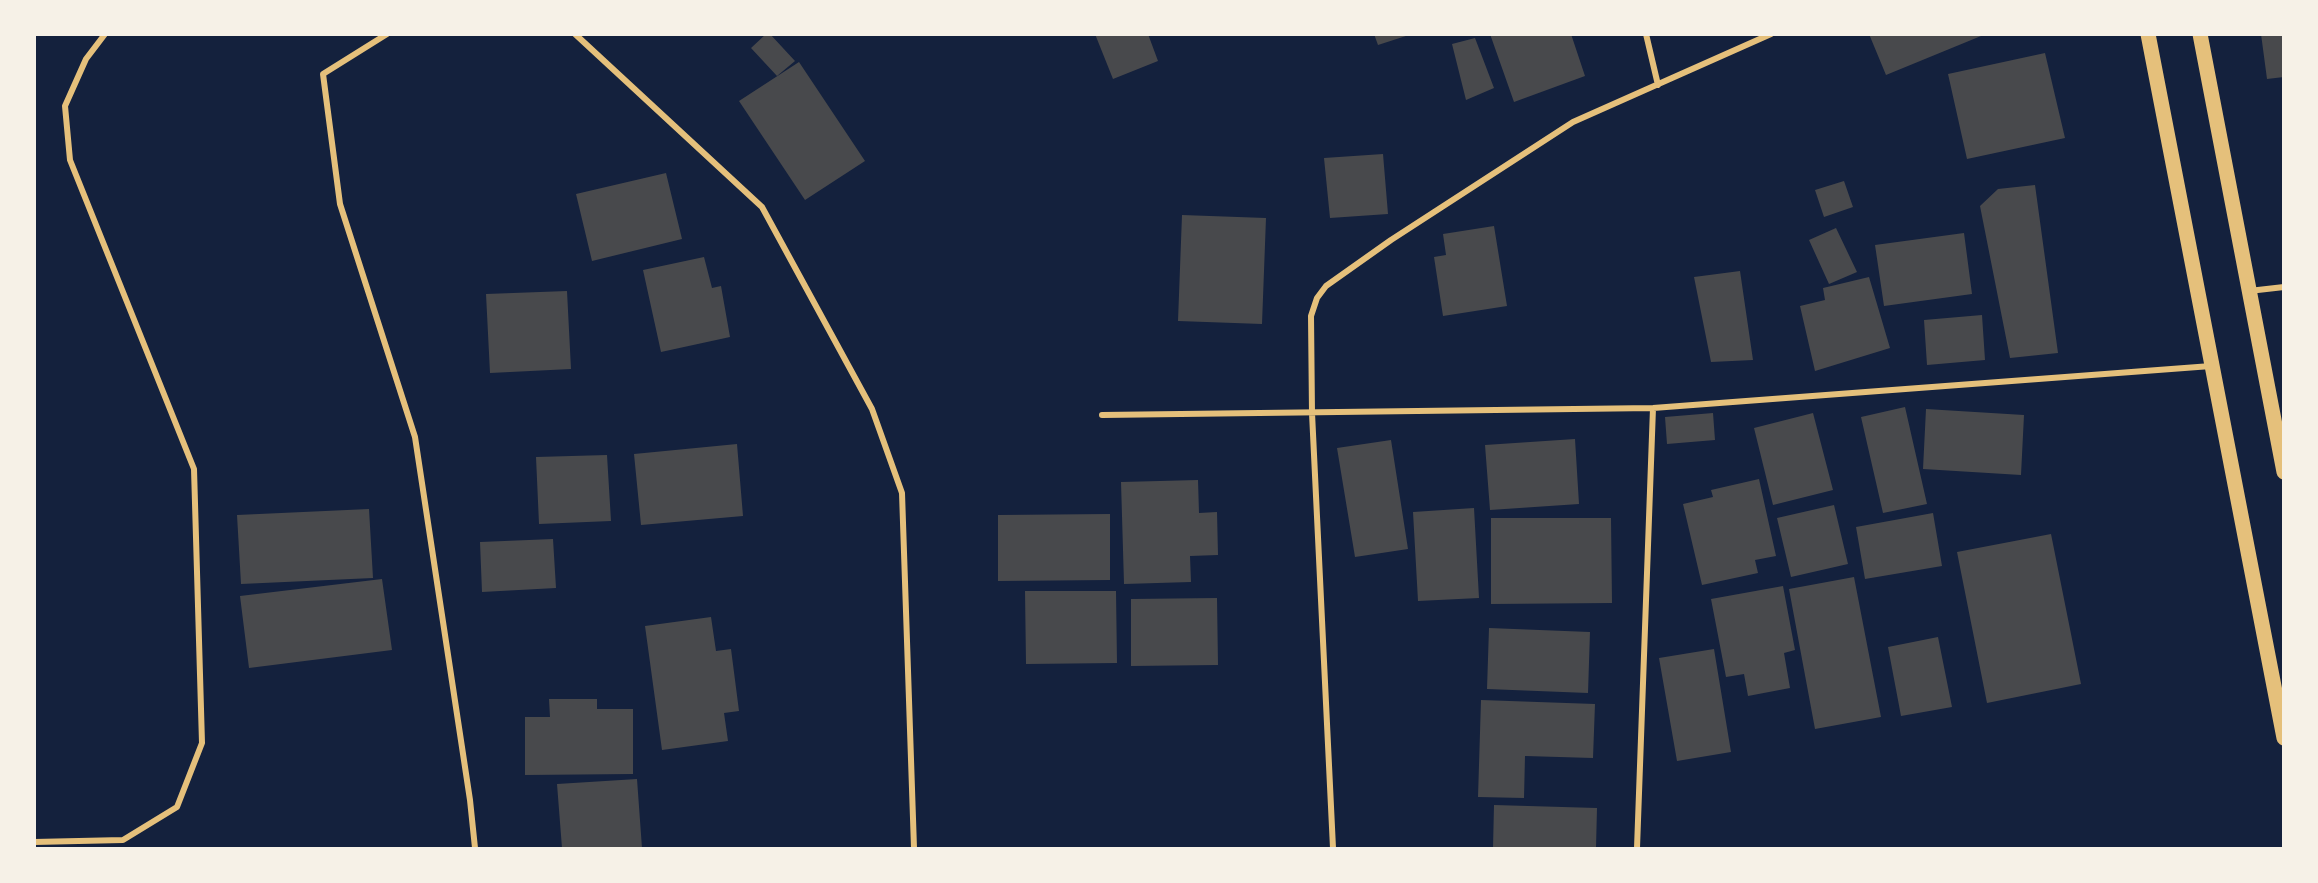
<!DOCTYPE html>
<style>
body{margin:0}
#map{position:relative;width:2318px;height:883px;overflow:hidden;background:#14213d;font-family:"Zilla Slab",serif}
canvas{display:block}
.frame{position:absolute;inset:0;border:36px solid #f6f1e7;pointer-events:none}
</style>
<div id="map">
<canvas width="2318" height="883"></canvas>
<div class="frame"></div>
</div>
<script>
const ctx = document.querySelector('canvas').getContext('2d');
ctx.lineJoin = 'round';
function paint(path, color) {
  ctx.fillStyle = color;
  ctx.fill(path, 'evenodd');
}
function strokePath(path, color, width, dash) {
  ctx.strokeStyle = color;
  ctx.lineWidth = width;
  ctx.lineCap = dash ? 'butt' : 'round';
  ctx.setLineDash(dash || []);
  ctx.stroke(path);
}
paint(new Path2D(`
 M766,34H770L795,61L777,76L751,48Z
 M1095,34H1148L1158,61L1113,79Z
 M1374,34H1409V35L1378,45Z
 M1490,34H1571L1585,76L1514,102Z
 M1869,34H1981V36L1886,75Z
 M2261,34H2284V77L2267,79Z
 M1475,38L1494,88L1466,100L1452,44Z
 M2045,53L2065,138L1967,159L1948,74Z
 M799,62L865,161L805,200L739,101Z
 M1383,154L1388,214L1330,218L1324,158Z
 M666,173L682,239L592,261L576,194Z
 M1844,181L1853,207L1824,217L1815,190Z
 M2035,185L2058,353L2010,358L1980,206L1998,189Z
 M1182,215L1266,218L1262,324L1178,321Z
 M1494,226L1507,306L1443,316L1434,257L1446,255L1443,234Z
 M1836,228L1857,272L1829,284L1809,240Z
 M1964,233L1972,294L1884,306L1875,245Z
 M704,257L712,288L721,286L730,337L661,352L643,270Z
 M1740,271L1753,360L1711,362L1694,277Z
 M1869,277L1890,348L1815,371L1800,306L1825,300L1823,288Z
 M567,291L571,369L490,373L486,294Z
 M1982,315L1985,360L1927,365L1924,320Z
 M1905,407L1927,504L1883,513L1861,417Z
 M1926,409L2024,415L2021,475L1923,469Z
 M1713,413L1715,440L1667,444L1665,417Z
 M1813,413L1833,490L1773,505L1754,428Z
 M1575,439L1579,504L1490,510L1485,445Z
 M1391,440L1408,549L1355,557L1337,448Z
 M737,444L743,516L641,525L634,454Z
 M607,455L611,521L539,524L536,457Z
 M1759,479L1776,556L1755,560L1758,573L1702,585L1683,504L1713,497L1711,490Z
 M1198,480L1199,513L1217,512L1218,555L1190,556L1191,582L1124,584L1121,482Z
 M1834,505L1848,564L1791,577L1777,518Z
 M1474,508L1479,598L1418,601L1413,512Z
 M369,509L373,578L241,584L237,515Z
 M1933,513L1942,566L1865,579L1856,527Z
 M1110,514V580L998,581V515Z
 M1491,518H1611L1612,603L1491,604Z
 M2051,534L2081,684L1987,703L1957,552Z
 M553,539L556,588L482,592L480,542Z
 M1854,577L1881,717L1815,729L1789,589Z
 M382,579L392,650L249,668L240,596Z
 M1783,586L1795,650L1784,653L1790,688L1748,696L1744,674L1726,677L1711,599Z
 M1025,591H1116L1117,663L1026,664Z
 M1217,598L1218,665L1131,666V599Z
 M711,617L716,651L731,649L739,711L724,713L728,741L662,750L645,626Z
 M1489,628L1590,632L1588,693L1487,689Z
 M1938,637L1952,707L1901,716L1888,647Z
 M1714,649L1731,752L1677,761L1659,658Z
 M549,699H597V709H633V774L525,775V717H550Z
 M1481,700L1595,704L1593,758L1525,756L1524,798L1478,797Z
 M637,779L642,848H562L557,784Z
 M1494,805L1597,808L1596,848H1493Z`), '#48494c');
strokePath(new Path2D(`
 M387,34L323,74L340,204L415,437L470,800L475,848
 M575,34L762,207L872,409L902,493L914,848
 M1646,34L1658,85
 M2249,291L2284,287
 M1102,415L1653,408L2211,366
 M34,842L123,840L177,807L202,743L194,469L70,160L65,106L86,59L105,34
 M1333,848L1312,413L1311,316L1317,298L1326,286L1391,240L1573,122L1771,34
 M1637,848L1653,408`), '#e5c07b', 6);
strokePath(new Path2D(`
 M2148,34L2284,738
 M2200,34L2284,472`), '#e5c07b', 15);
</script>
